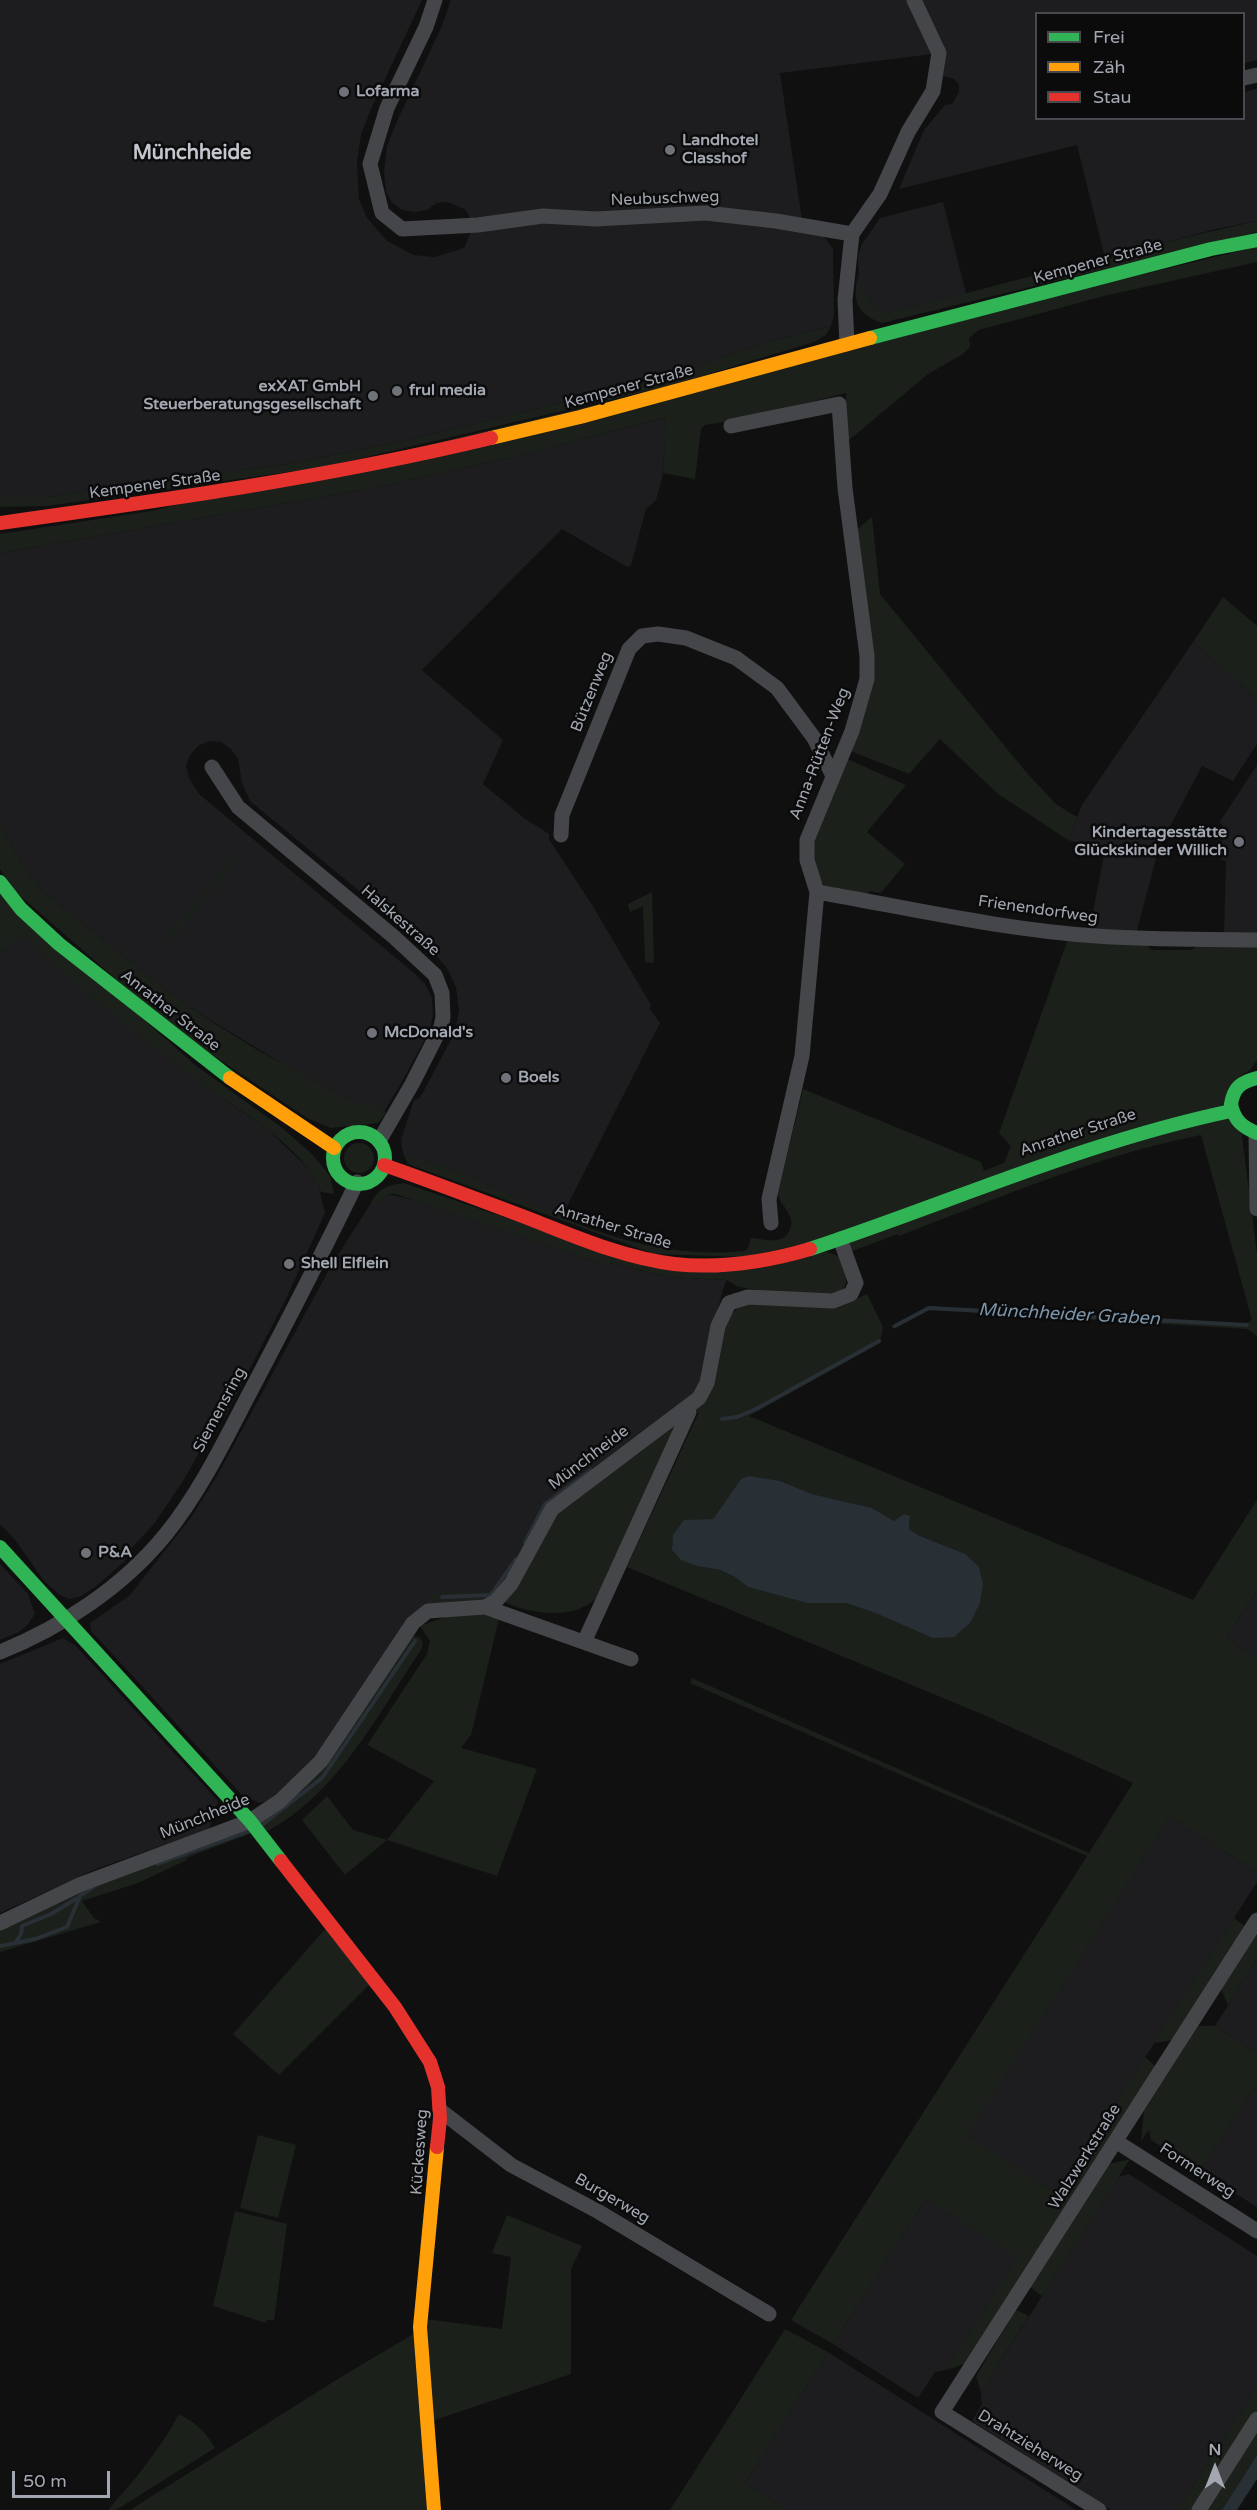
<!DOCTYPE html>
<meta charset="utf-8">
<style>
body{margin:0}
#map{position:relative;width:1257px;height:2510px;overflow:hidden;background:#101011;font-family:"Varela Round",sans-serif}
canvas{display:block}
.legend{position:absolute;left:1035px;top:12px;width:210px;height:108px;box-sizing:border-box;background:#0b0b0c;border:2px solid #47494e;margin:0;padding:8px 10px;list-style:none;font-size:18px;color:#a2a7b1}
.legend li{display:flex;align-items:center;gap:12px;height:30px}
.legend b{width:30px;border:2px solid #47494e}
.north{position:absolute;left:1185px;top:2438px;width:60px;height:60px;-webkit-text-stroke:4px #0b0b0c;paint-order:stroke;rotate:0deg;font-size:16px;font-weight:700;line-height:24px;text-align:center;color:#a2a7b1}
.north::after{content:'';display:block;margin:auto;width:21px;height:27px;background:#a2a7b1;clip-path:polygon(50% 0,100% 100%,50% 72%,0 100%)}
.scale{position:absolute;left:12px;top:2471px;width:98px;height:27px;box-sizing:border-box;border:3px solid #a2a7b1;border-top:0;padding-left:8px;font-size:18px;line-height:21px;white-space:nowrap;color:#a2a7b1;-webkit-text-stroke:4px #0b0b0c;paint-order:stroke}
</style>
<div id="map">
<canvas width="1257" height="2510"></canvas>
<ul class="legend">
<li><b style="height:8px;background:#30b455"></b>Frei</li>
<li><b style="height:8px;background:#ff9f0a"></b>Zäh</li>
<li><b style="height:8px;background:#e5322d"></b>Stau</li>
</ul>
<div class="north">N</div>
<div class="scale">50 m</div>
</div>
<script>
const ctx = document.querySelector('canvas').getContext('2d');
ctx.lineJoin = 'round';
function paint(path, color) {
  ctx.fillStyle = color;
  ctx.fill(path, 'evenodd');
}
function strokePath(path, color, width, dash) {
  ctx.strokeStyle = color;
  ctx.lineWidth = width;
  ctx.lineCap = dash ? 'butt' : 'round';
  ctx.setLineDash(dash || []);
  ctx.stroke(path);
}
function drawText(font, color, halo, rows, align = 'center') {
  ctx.font = font + ' "Varela Round",sans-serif';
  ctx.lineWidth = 5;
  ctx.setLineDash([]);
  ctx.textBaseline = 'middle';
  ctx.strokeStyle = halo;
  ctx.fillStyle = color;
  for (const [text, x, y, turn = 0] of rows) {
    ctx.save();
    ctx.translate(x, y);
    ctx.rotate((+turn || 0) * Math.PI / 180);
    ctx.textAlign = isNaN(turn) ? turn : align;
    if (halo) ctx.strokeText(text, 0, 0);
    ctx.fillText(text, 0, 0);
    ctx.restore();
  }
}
paint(new Path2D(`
 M0,0H422L371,109L361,135L357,161L359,199L367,218L387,241L414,255L435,257L464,248L472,229L542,220H704L771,225L823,236L833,248L834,316L831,326L763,343L670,376L408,440L294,463L47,497H0Z
 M451,0H908L932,54L780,73L802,220L773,215L471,221L466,210L448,202L437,203L427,210L414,212L402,210L392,202L386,192L384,172L387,146L397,121L441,28Z
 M921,0H1257V60L1244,63V14H1036V118H1244V92L1257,89V221L1216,229L1105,258L1077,145L899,189L924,130L945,105L952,104L959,92V84L954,79L943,76L946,56L943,44Z
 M943,202L966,294L887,313L875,307L863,294L859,284L858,256L862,244L880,218Z
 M667,417L662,479L656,500L646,509L631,565L627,567L562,529L422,670L503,740L483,784L524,818L549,834V839L594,908L651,1005L650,1009L660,1023L561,1218L477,1181L478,1178L403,1153L401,1140L414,1100L420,1098L455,1032L459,1010L456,987L447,968L432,951L250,801L242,783L238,759L231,749L221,742L209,741L198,746L190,755L186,766L189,778L199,794L414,973L425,984L432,998L433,1014L430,1030L400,1085L384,1112L376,1102L359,1105L293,1070L184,1004L42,891L25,869L0,823V553L378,487L530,453Z
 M1193,642L1257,699V744L1233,781L1202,766L1159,847L1136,934L1089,932L1105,850L1068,840L1082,805Z
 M1257,765V934H1224L1226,861L1221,860L1222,824L1219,823Z
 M22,934L77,983L196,1079L268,1130L309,1169L317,1179L325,1213L285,1301L225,1416L219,1418L183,1481L154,1524L126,1554L125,1561L95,1587L79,1597L69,1599L60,1595L44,1581L16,1541L0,1524V954Z
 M388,1194L421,1202L608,1266L609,1263L670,1277L726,1280L712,1329L706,1373L691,1398L514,1558L492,1591L431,1605L318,1756L279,1798L259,1803L241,1794L91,1631L90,1623L130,1595L192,1516L218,1474L331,1266L371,1203H378Z
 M0,1564L28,1594L35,1614L28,1624L19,1632L0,1640Z
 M1257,1590V1658L1226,1638Z
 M63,1638L76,1646L218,1801L209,1829L96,1869L0,1913V1664Z
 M1170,1817L1257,1872V1882L1058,2194L966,2135Z
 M1257,1959V2053L1215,2026Z
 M1257,2083V2207L1200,2171Z
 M1129,2174L1257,2256V2387L1178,2510H1111L972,2421L982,2404L981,2392L1118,2177Z
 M926,2199L1018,2257L946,2370L935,2372L918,2398L833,2344Z
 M828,2352L1076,2510H787L745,2483Z`), '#1d1d1f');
paint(new Path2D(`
 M1257,221V232L882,323C857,314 852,301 858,275C860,294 870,305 887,313C1010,283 1133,248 1257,221Z
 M1257,247V262L1104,296L979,330L969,338L970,347L963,354L928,374L848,441L846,393L743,419L705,425L701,429L695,479L663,473L666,417L530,453L378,487L0,553V534L151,511Z
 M831,326L826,335L814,342L669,386L324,467L47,506L0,507V497H47L294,463L408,440L670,376L763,343Z
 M872,517L880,594L1026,772L1057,805L1077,817L1068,840L998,794L940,739L909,774L848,750L873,685L855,531Z
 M1223,597L1257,626V699L1193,642Z
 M847,759L906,785L867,832L905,864L881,893L869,891L868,896L833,890L823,884L817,874L813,857L812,840Z
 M0,823L25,869L42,891L184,1004L254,1048L359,1105L376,1102L386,1113L378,1123L331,1128L307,1118L172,1028L16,892L0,869Z
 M238,852L240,855L169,943L165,939Z
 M0,892L195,1065L281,1127L312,1154L330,1176L334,1194L321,1192C306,1146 231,1106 194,1078C135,1032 75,986 22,935L0,954Z
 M652,892L654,963L645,962L643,906L630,912L628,904Z
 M1068,939L1143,943L1152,950H1191L1201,944L1257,945V1060L1250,1070L1235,1080L1257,1255V1336L1247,1329L928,1310L893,1329L891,1326L928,1306L1245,1324L1252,1320L1201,1135C1096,1156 998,1198 899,1236L898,1234L839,1256C845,1271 852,1280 840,1293L794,1295L739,1287L726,1280L670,1277L610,1263L608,1266L395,1194H388L378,1203H371C378,1188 388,1185 404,1183L638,1263L827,1252L838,1256L840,1235L747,1257L654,1254L408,1164L403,1153L478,1178V1181C567,1219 642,1261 744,1251L748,1248L751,1238C764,1239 785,1246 790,1229C792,1224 792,1219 789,1215C786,1206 779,1203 778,1193L803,1089L981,1162L984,1171L1004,1163L1011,1146L999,1133Z
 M344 1158a15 15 0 1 1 30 0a15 15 0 1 1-30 0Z
 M867,1294L883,1327L880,1343L749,1416L1193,1600L1257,1500V1590L1226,1638L1257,1658V1872L1170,1817L967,2135L1058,2194L1145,2057L1156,2067L967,2363L946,2370L1017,2258L926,2199L833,2344L791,2320L1087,1856L690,1683L692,1678L1089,1853L1133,1783L984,1715L627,1567L699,1412L693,1409C701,1386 714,1336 728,1318C754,1284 803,1311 837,1306C847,1305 858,1298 867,1294ZM741,1479L780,1481L812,1494L872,1508L894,1521L910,1516L909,1529L918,1535L943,1545L878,1614L846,1603H807L748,1587L735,1577L720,1570L697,1566L684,1521L713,1519Z
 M683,1400L685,1403L547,1506L518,1561L494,1597L484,1600L431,1605L427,1601L434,1592L492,1591L514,1558L543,1504Z
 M682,1417L598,1596C577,1621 532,1614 506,1603L505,1598L555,1513Z
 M451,1615H484L499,1619L471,1735L461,1748L537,1769L497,1876L387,1840L345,1875L302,1820L327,1796L353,1830L387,1840L434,1781L367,1745L427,1654L430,1641L420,1626Z
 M413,1636L419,1637L423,1643L421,1650C377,1715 340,1791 268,1831L258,1824L302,1787L404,1644Z
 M250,1829L252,1833L186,1858L187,1860L138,1883L82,1901L94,1918L101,1922L0,1952V1928L103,1882Z
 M1234,1918L1246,1927L1173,2040L1154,2043Z
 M326,1928L370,1984L279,2075L233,2034Z
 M1257,1932V1959L1228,2005L1221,1989Z
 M1198,2026H1215L1257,2053V2083L1200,2171L1151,2140L1149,2130L1141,2141L1144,2111Z
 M258,2135L296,2145L278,2218L240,2208Z
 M1130,2159L1042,2296L1030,2287L1109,2164Z
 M235,2211L287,2224L274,2320H266V2323L213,2306Z
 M507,2215L582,2246L571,2269V2374L432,2421L425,2319L502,2329L511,2257L492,2253Z
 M1016,2310L1029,2316L981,2392L976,2376Z
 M785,2329L828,2352L745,2483L787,2510H670Z
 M415,2333L429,2510H130L341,2377Z
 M1257,2387V2411L1194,2510H1178Z
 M179,2414C196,2423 206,2432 215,2448L116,2510H108C134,2480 160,2450 179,2414Z
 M1257,2426V2455L1222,2510H1204Z`), '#1b201b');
paint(new Path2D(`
 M749,1476L780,1481L812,1494L872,1508L894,1521L904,1514L910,1516L909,1529L918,1535L965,1554L979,1567L983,1584L980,1603L970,1623L954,1637L933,1638L878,1614L846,1603H807L748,1587L735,1577L720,1570L697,1566L681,1560L672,1550L673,1535L684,1520L713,1519L741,1479Z
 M1257,2455V2479L1237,2510H1222Z`), '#282f35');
strokePath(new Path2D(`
 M895,1326L929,1308L1247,1325
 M722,1419L737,1417L756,1409L879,1341
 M525,1542L545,1504L591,1470
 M442,1597L491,1595L516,1559
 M262,1825L322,1778L415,1641
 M157,1864L249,1831
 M16,1942L21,1934L22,1926L51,1914L79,1897
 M0,1946L35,1939L67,1927L80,1896L93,1887`), '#282f35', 4);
strokePath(new Path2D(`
 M435,0L426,27L387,108L370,164L382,213L402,229L478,225L543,216L596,219L706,213L776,221L852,234
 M1244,78L1257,75
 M847,344L845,300L852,234L880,194L908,132L933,91L939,53L914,0
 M731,426L839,404L845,488L867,656V679L852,731L807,840V860L817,892L802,1056L769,1199L771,1223
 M212,767L238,807L394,937L435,975L442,993L443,1017L441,1027L412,1084L379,1141
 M561,835L562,815L629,649L642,636L658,634L686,638L736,658L777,688L814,738L833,776
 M817,892C909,908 1004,930 1097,936C1150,940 1204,939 1257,940
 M1256,1133L1257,1209
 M485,1607L496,1601L511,1584L552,1509L699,1398L707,1383L718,1326L729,1303L748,1297L833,1301L851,1294L856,1283L840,1239
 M585,1640L689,1412L688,1407
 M0,1652C62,1627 123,1587 166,1534C199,1493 223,1444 247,1398C285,1326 322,1254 357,1182
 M0,1923L79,1885L250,1821L280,1801L321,1761L413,1623L428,1611L485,1607L631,1659
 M441,2111L511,2165L599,2212L769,2314
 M1117,2142L1257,2231
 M1099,2510L942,2412L1257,1920
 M1199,2510L1257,2419`), '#454649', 15);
strokePath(new Path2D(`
 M870,338L1211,249L1257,240
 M0,882L21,909L59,944L230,1078
 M1257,1078C1241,1082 1234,1087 1231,1104C1234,1120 1242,1127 1257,1133
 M333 1158a26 26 0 1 1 52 0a26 26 0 1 1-52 0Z
 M810,1249C952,1202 1084,1142 1231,1111
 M0,1547L250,1821L281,1861`), '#30b455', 14);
strokePath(new Path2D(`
 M491,438L580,417L870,338
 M230,1078L334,1148
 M434,2510L420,2327L437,2147`), '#ff9f0a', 14);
strokePath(new Path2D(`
 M0,523C165,500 329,477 491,438
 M384,1165C433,1182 482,1201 530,1219C576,1237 624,1258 674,1264C720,1269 766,1262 810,1249
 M281,1861L395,2007L430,2062L438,2087L440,2119L437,2147`), '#e5322d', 14);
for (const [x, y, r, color] of [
 [344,92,6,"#6f7279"],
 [670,150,6,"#6f7279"],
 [397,391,6,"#6f7279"],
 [373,396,6,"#6f7279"],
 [1239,842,6,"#6f7279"],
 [372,1033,6,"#6f7279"],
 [506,1078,6,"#6f7279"],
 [289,1264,6,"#6f7279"],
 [86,1553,6,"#6f7279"]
]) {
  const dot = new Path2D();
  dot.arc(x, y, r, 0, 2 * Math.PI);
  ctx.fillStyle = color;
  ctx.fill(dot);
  strokePath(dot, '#0b0b0c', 2);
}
drawText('bold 16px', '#a2a7b1', '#0b0b0c', [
 ["Lofarma",356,92],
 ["Landhotel",682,141],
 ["Classhof",682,159],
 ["exXAT GmbH",361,387,"right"],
 ["Steuerberatungsgesellschaft",361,405,"right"],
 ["frul media",409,391],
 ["Kindertagesstätte",1227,833,"right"],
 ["Glückskinder Willich",1227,851,"right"],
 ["McDonald's",384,1033],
 ["Boels",518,1078],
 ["Shell Elflein",301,1264],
 ["P&A",98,1553]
], 'left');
drawText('16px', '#a2a7b1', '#0b0b0c', [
 ["Neubuschweg",665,199,-2],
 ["Kempener Straße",1098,262,-15],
 ["Kempener Straße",629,387,-15],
 ["Kempener Straße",155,485,-8],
 ["Bützenweg",592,692,-68],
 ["Anna-Rütten-Weg",820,754,-69],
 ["Frienendorfweg",1038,910,8],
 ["Halskestraße",400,921,41],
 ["Anrather Straße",170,1011,38],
 ["Anrather Straße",1078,1133,-18],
 ["Anrather Straße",613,1227,17],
 ["Siemensring",220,1410,-62],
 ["Münchheide",589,1458,-37],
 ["Münchheide",205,1817,-22],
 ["Kückesweg",420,2152,-86],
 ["Walzwerkstraße",1085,2157,-58],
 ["Formerweg",1197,2171,33],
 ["Burgerweg",612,2199,30],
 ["Drahtzieherweg",1030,2446,32]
]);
drawText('italic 18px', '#7b95ab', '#0b0b0c', [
 ["Münchheider Graben",1069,1315,3]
]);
drawText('bold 20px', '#c3c6cd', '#0b0b0c', [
 ["Münchheide",192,154]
]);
</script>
